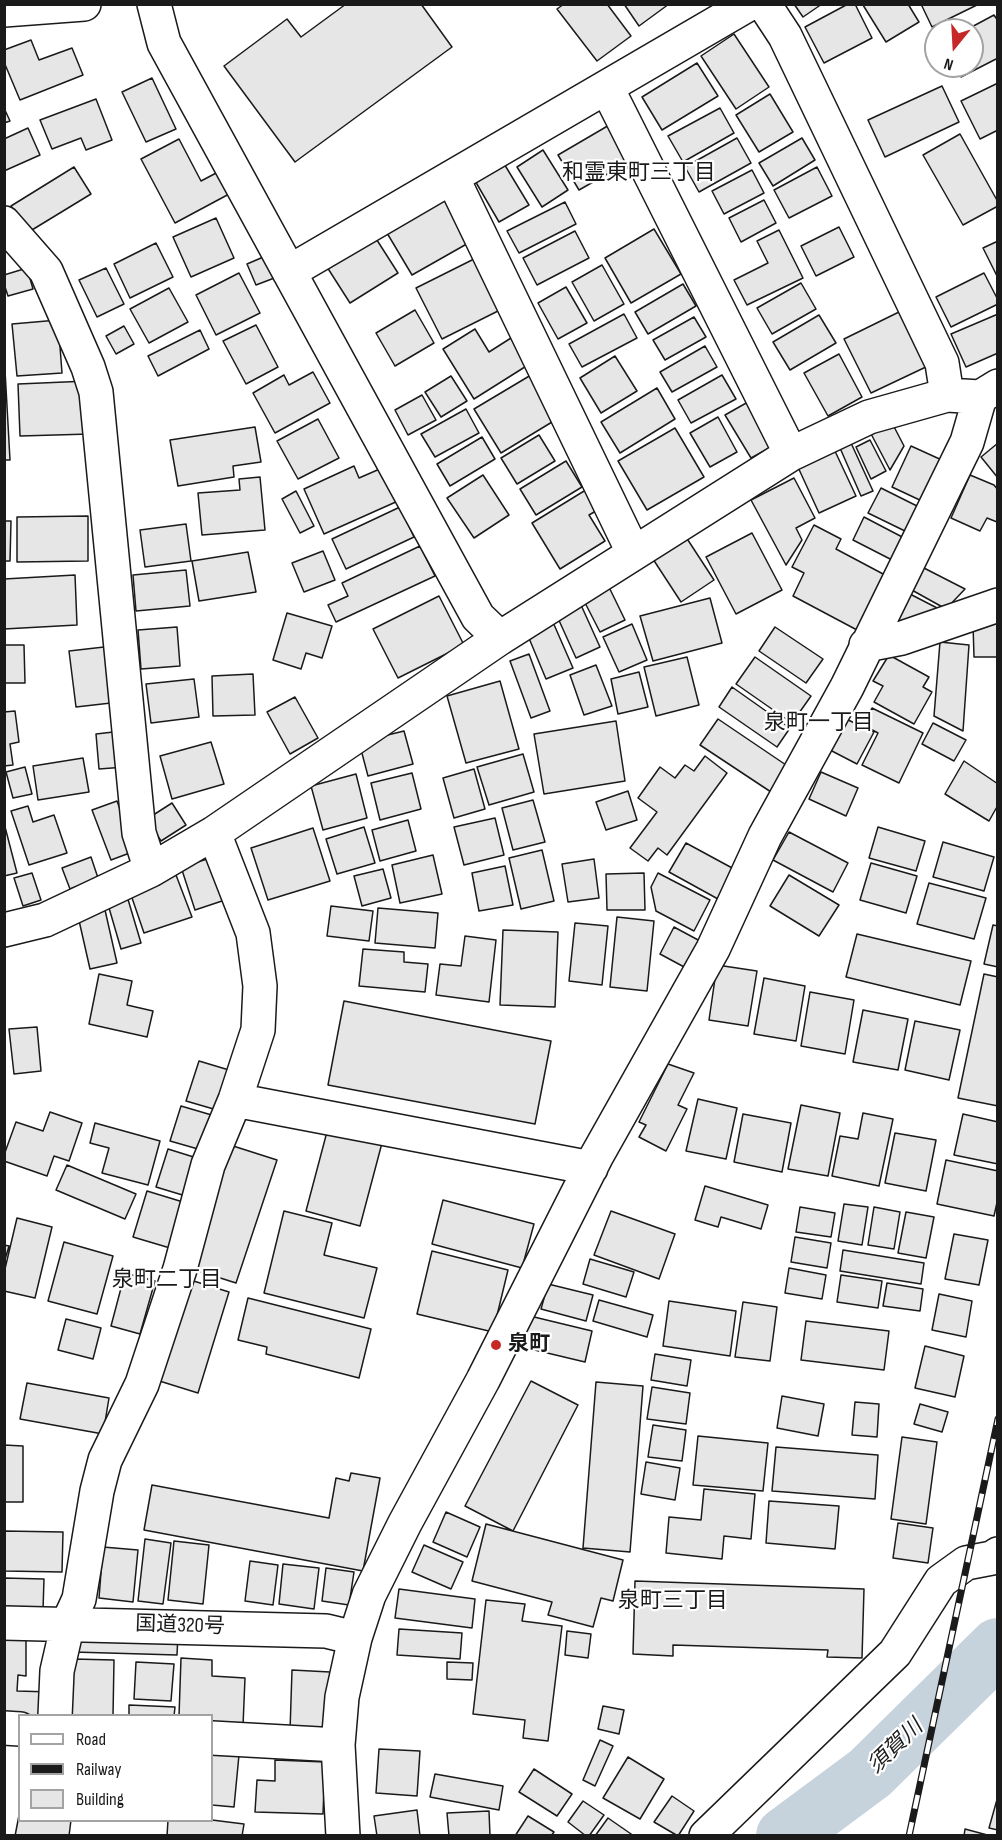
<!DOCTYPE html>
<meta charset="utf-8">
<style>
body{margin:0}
#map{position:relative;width:1002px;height:1840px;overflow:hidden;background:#fff;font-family:"Sofia Sans Condensed",sans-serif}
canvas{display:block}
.frame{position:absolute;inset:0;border:6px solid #1a1a1a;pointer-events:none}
.legend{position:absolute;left:18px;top:1714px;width:195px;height:108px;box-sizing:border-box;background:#fff;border:2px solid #a3a3a3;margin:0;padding:8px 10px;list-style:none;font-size:18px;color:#1a1a1a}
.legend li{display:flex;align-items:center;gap:12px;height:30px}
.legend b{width:30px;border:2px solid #a3a3a3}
.north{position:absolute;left:924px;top:18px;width:60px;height:60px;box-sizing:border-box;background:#fff;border:2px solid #a3a3a3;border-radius:50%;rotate:198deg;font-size:16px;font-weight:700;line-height:24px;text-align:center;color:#1a1a1a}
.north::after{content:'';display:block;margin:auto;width:21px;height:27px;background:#c62828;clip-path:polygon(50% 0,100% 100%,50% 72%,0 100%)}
</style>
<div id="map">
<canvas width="1002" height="1840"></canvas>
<div class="frame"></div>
<ul class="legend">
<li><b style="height:8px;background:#fff"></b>Road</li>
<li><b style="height:8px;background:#1a1a1a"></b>Railway</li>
<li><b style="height:16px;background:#e6e6e6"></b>Building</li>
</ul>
<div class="north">N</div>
</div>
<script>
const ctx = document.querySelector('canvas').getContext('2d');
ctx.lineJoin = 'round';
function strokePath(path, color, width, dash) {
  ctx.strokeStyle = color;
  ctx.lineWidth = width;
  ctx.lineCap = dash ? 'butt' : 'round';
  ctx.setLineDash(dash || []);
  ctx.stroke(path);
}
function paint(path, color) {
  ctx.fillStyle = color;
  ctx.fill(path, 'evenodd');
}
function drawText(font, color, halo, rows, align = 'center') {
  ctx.font = font + ' "Sofia Sans Condensed","Noto Sans JP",sans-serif';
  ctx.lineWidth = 4.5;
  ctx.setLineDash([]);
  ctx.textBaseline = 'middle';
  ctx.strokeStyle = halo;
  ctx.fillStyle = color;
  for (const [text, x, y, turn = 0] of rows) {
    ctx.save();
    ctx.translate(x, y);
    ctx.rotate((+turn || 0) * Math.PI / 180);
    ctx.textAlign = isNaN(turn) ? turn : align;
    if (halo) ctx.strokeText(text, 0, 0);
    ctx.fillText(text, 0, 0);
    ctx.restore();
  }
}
strokePath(new Path2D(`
 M785,1836L870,1773L998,1647`), '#c6d2dc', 58);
const building = new Path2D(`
 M346,4H421L452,47L295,162L224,66L287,19L301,37Z
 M564,4H607L631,36L597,61L557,9Z
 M624,4H669L639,26Z
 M794,4H822L803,17Z
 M848,4H855L872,38L824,63L805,27Z
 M908,4L919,22L886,42L863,5Z
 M921,4H979L932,27Z
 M994,15L998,21V58L961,77L955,66H972V30H966Z
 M734,34L769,87L736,109L701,56Z
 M31,40L39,60L72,48L83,75L20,100L4,62V50Z
 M697,63L718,96L662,130L642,97Z
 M152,78L176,129L146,142L122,92Z
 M998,83V130L980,139L961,101Z
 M942,86L959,122L885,157L868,120Z
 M770,94L793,132L759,152L736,115Z
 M96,99L112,140L86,150L81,138L52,149L40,120Z
 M4,108L10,121L4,123Z
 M720,108L734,133L683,162L668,136Z
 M611,124L632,160L579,190L558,155Z
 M28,128L40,155L4,171V139Z
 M960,134L998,202V206L963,225L923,155Z
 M737,138L751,163L699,192L685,167Z
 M802,138L815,160L773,186L759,163Z
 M179,139L201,181L220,171L231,193L175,223L141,159Z
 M543,150L568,190L542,207L517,167Z
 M503,162L529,205L499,222L474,179Z
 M74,167L91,194L27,233L11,206Z
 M817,167L832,196L789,218L774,190Z
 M752,170L764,193L724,214L712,191Z
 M448,198L472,241L412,275L387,233Z
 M764,200L776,223L741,242L729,218Z
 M565,202L576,224L519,253L507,231Z
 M216,218L234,258L191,277L173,237Z
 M839,227L854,257L816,276L801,246Z
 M654,229L681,274L631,303L605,258Z
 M779,230L803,278L747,305L734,280L768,263L757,241Z
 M575,231L589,258L537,285L523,258Z
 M375,237L398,273L350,303L327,267Z
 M998,241V278L983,248Z
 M156,243L173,277L130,298L114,264Z
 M268,255L277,277L256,285L247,264Z
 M476,258L502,309L442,339L416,288Z
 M602,265L624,304L594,321L572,282Z
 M27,268L33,289L8,296L4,284V275Z
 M106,268L124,304L97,317L79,280Z
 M239,273L260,313L216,335L196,295Z
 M984,273L998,300V304L951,327L936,297Z
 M801,283L816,309L772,334L757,308Z
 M683,284L696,306L648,334L635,312Z
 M566,287L587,323L558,339L538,303Z
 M169,288L188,322L149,343L130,309Z
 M415,310L434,343L395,366L376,333Z
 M901,311L928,366L871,393L844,339Z
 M624,314L637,338L582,367L569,344Z
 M998,314V353L966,367L951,334Z
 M819,315L836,343L790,370L773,342Z
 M694,317L706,337L665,360L653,340Z
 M58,320L62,373L17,376L12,324Z
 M256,325L278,367L246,384L223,341Z
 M124,326L134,344L116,354L106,336Z
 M475,329L489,352L511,338L528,365L474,399L443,349Z
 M200,330L209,349L158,376L148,356Z
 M705,346L717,367L672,392L660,372Z
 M4,352L10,460H4Z
 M839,354L862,397L828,416L804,373Z
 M615,356L637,391L601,413L580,378Z
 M313,372L330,403L275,433L253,393L284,375L289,385Z
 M531,375L557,419L501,453L474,409Z
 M722,375L736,399L691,423L678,400Z
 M451,376L467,401L441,417L425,392Z
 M88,381L90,434L20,436L18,384Z
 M657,388L675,419L620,453L601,422Z
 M422,395L436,420L408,435L395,410Z
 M748,402L773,446L751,458L725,415Z
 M466,409L479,433L435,457L421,434Z
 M718,417L737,452L710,467L690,433Z
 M318,419L339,458L298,479L277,441Z
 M890,419L904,446L890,470L869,430Z
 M255,427L261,462L233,466L234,477L178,486L170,440Z
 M675,428L704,477L647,510L618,461Z
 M539,435L555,461L517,484L501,458Z
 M482,437L495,459L450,486L437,464Z
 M870,440L886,471L871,479L856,447Z
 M851,443L873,491L861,496L840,448Z
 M998,443V478L981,457Z
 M911,446L944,461L924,502L892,487Z
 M834,449L856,496L819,513L797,465Z
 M566,461L582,487L536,515L520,489Z
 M354,466L359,478L382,468L398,501L324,534L304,489Z
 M483,475L509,515L474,538L447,498Z
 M970,475L994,485L998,490V521L997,522L987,518L980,531L951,518Z
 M260,477L265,530L202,535L198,493L240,490L239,479Z
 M794,478L815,518L796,528L802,540L786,565L751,500Z
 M589,488L601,508L589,515L605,541L560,569L532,523Z
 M881,488L919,507L907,532L868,513Z
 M296,491L314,526L300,533L282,499Z
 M400,507L414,537L346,569L332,539Z
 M88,516V561L17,562V517Z
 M864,517L906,539L894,561L853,540Z
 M4,521H11L10,561H4Z
 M186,524L191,561L145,567L140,530Z
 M814,525L841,539L836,549L885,575L857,630L793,596L804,573L792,567Z
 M752,533L782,590L736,614L706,557Z
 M684,534L714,580L681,602L651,556Z
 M420,546L435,576L336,622L328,605L348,596L342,583Z
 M323,551L335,580L304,592L292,563Z
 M248,552L256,592L199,601L192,561Z
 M922,567L965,589L946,609L910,589Z
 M186,570L190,606L136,611L133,575Z
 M75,575L77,625L4,629V579Z
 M607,583L625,620L600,632L581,595Z
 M908,593L941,610L890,628Z
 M439,596L464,645L398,678L373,629Z
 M710,598L722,643L653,661L640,616Z
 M581,605L600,647L576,658L557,616Z
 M287,613L332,626L322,658L306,653L301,669L273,660Z
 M552,620L573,668L546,679L526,631Z
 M632,624L647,660L619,672L603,637Z
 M973,624H998V657H974Z
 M177,627L180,666L141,669L138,630Z
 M775,627L823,659L806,683L759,651Z
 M940,642L969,645L963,731L934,716Z
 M4,645H24L25,683H4Z
 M104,647L111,703L76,707L69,651Z
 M529,654L550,711L531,718L510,661Z
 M889,655L929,677L923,687L932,692L914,724L874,702L883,686L873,681Z
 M687,657L699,705L656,716L644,667Z
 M755,657L811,696L792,723L736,684Z
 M596,665L612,706L584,715L570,675Z
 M639,672L648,707L618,714L611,679Z
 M253,674L255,715L213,716L212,676Z
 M194,679L199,717L151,723L146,684Z
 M500,681L519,749L466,763L447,696Z
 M732,687L790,728L777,747L719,707Z
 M295,697L318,738L290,754L267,712Z
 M872,708L923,733L899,783L862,765L878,733L863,725Z
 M15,711L19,742L10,744L13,765L4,766V712Z
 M718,719L789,767L771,792L700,745Z
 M846,719L874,732L857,764L830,750Z
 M616,721L625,781L544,794L534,734Z
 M933,723L966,740L954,761L922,744Z
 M122,731L125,767L99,769L96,734Z
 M404,731L413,764L368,776L359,742Z
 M211,742L224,784L172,799L160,756Z
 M523,754L534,792L489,805L477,767Z
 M705,756L727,773L667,855L658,848L648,861L630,848L657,812L638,798L660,767L675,778L685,765L694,771Z
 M83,758L89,792L38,800L33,766Z
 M964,761L998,784V805L989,821L945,794Z
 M25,767L32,794L13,798L6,772Z
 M474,769L485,809L454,818L443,778Z
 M821,772L858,788L846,816L809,799Z
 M412,773L421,809L380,820L371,783Z
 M356,774L367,818L323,830L311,786Z
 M628,791L637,820L606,830L596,802Z
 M533,800L545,842L513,850L502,808Z
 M117,801L135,851L111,860L92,810Z
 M172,803L186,825L161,841L147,819Z
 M28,806L33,822L54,815L67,853L29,865L11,811Z
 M495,818L504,855L464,865L454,827Z
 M408,820L416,851L380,861L372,830Z
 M4,823L17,873L4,876Z
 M364,827L375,863L337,874L326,839Z
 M878,827L925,841L916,871L869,858Z
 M313,828L330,881L268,900L251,848Z
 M789,832L848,863L833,892L773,860Z
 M943,842L994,857L984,891L933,877Z
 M686,843L734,869L718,899L669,872Z
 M542,850L554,901L521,909L509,858Z
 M433,855L442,894L400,903L392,865Z
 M91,857L98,878L70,889L62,868Z
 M214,857L228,899L195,910L181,867Z
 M594,859L599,898L568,902L562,864Z
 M871,863L917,876L906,913L860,900Z
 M505,866L513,905L479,911L472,873Z
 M383,869L391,898L362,906L354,876Z
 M32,873L41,900L23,906L14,878Z
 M644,873L645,910H607L606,874Z
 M658,873L710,900L694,931L656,911L651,887Z
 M176,875L192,917L144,933L130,892Z
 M789,875L839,905L819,936L770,906Z
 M929,883L986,898L974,939L917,924Z
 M127,896L141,943L121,949L107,901Z
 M331,906L373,911L369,941L327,936Z
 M378,908L438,913L435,948L375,943Z
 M105,910L117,963L90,969L78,916Z
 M617,917L654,921L647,991L610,987Z
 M575,923L608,926L602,985L569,981Z
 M993,925L998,926V967L984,964Z
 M674,927L700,941L686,968L660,954Z
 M503,930L558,932L555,1007L500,1005Z
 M857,934L971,961L960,1005L846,977Z
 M465,936L496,940L489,1002L436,995L440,964L461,966Z
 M363,949L404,952V962L428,964L425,992L359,986Z
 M717,965L757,971L748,1026L709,1020Z
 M99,974L132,981L127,1005L153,1011L147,1037L89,1024Z
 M984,974L998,977V1106L958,1098Z
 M764,978L805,986L796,1041L754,1034Z
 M810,992L854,1000L845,1054L801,1046Z
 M344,1001L551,1041L535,1124L328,1085Z
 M863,1010L908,1019L898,1070L853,1062Z
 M915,1021L960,1030L949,1080L905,1070Z
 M37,1027L41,1071L14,1074L9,1029Z
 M199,1061L229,1070L217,1110L186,1101Z
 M668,1064L694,1073L678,1105L687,1109L666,1151L639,1137L646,1125L639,1122Z
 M698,1099L737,1108L726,1159L686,1151Z
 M801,1105L840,1113L828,1176L788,1169Z
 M181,1106L215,1116L205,1151L170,1141Z
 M50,1112L82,1123L69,1161L54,1156L47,1176L4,1161V1155L16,1122L43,1131Z
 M863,1113L893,1119L879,1186L832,1176L840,1136L858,1139Z
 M743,1114L791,1123L782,1172L734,1162Z
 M963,1114L998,1122V1164L954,1155Z
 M95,1123L160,1141L148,1185L102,1173L109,1148L90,1143Z
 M328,1128L382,1143L360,1226L306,1211Z
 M895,1133L936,1140L926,1191L885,1183Z
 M230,1145L277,1160L236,1283L189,1268Z
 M168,1149L200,1159L189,1197L156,1187Z
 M946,1160L998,1171V1198L994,1216L937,1204Z
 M67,1165L136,1194L125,1219L56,1190Z
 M705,1186L768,1205L761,1229L721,1217L718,1227L695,1220Z
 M147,1191L183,1202L170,1248L133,1237Z
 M443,1200L534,1224L522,1268L432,1244Z
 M844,1204L868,1207L862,1245L838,1241Z
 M800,1207L835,1213L831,1237L796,1232Z
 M874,1207L900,1212L894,1249L868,1245Z
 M284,1211L332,1223L324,1255L377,1268L364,1318L264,1293Z
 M611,1211L675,1234L659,1279L594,1255Z
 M906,1212L934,1217L926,1258L898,1253Z
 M17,1218L52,1227L35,1298L4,1291V1273Z
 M954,1234L988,1240L979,1285L945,1279Z
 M795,1237L831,1243L827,1268L791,1262Z
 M64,1242L113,1256L97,1314L48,1301Z
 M4,1245L9,1246L4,1263Z
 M843,1250L924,1263L921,1284L840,1271Z
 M432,1251L508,1270L493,1332L417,1314Z
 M590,1259L634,1272L626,1297L583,1284Z
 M789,1268L826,1275L822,1299L785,1293Z
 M125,1273L155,1281L140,1334L111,1326Z
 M841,1275L882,1281L878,1308L837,1302Z
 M184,1278L229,1292L198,1393L153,1379Z
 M887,1283L923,1289L920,1311L883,1306Z
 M548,1284L593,1295L586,1321L541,1309Z
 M939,1294L972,1301L966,1337L932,1330Z
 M248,1298L371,1329L359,1378L266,1354L267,1347L238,1340Z
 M599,1300L653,1315L647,1337L593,1321Z
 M669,1301L736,1311L730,1356L663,1346Z
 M743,1302L777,1307L770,1361L735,1357Z
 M530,1316L592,1331L585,1362L522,1347Z
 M66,1319L101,1328L93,1359L58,1350Z
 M806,1321L889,1331L884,1370L801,1360Z
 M925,1346L964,1356L955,1397L915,1388Z
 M655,1354L691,1360L687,1386L651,1380Z
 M531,1381L578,1405L513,1531L465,1506Z
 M596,1382L643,1386L630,1552L583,1548Z
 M27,1383L109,1398L103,1434L20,1419Z
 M652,1387L690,1393L686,1424L647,1419Z
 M782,1396L824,1404L818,1436L777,1428Z
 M855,1402L879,1404L877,1437L852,1435Z
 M920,1404L948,1412L942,1432L914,1424Z
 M653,1425L686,1430L682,1461L648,1457Z
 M698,1436L768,1443L763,1491L693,1485Z
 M902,1437L937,1442L926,1524L891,1519Z
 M4,1445L23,1446V1502H4Z
 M776,1447L878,1455L875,1499L772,1491Z
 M646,1462L680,1468L675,1500L641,1494Z
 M351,1473L380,1478L363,1571L144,1530L152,1485L329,1518L336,1478L349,1481Z
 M704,1489L755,1494L751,1539L724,1536L722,1559L666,1553L669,1517L701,1520Z
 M769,1501L839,1506L835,1549L766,1543Z
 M446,1512L480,1527L467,1557L433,1542Z
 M898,1523L933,1528L928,1563L893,1558Z
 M486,1524L623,1560L613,1601L601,1598L593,1627L548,1615L552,1602L472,1581Z
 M4,1531L63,1532L62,1572L4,1571Z
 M145,1539L171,1543L163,1604L138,1601Z
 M174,1541L209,1545L203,1604L168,1600Z
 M424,1545L463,1562L451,1589L412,1572Z
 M103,1547L138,1550L133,1602L99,1598Z
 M250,1561L278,1565L273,1605L245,1601Z
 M283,1564L319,1568L314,1609L279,1604Z
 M326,1568L354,1572L349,1605L322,1601Z
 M4,1578L44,1579L43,1610L4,1609Z
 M635,1581L864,1589L862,1658L827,1657L828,1650L673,1645V1656L633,1654Z
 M399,1589L475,1599L472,1628L395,1618Z
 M486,1600L525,1604L522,1621L562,1626L548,1741L523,1738L525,1720L473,1714Z
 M399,1629L462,1633L460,1659L397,1655Z
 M74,1631L178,1634L177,1655L73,1652Z
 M567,1631L591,1634L588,1658L565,1655Z
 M4,1636L26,1637V1676L18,1675L17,1691L51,1692L50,1716H20L4,1724Z
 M181,1658L212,1660V1676L245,1678L243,1726L212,1725V1716H179Z
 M73,1659L114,1660L113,1716H72Z
 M136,1662L174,1664L171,1701L134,1699Z
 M447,1662L473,1663L472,1680L447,1679Z
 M292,1670L330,1672L327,1732L290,1731Z
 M129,1705L175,1707L174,1716H129Z
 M603,1706L624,1710L619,1734L598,1729Z
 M600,1740L613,1746L595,1786L583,1780Z
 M379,1749L420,1751L417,1796L376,1793Z
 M212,1752L239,1755L234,1807L212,1805Z
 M628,1757L664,1779L640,1819L603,1798Z
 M275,1760L325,1762L323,1814L255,1812L257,1780L275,1781Z
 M534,1769L572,1794L557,1816L519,1792Z
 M435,1774L503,1786L499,1810L430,1797Z
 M672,1796L694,1811L678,1836L654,1822Z
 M998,1796V1830L989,1828Z
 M583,1801L604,1815L589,1836H586L568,1822Z
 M20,1810V1820H71L69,1836H15Z
 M417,1810L420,1836H377L374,1816Z
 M489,1811L490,1836H449L447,1813Z
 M528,1816L554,1832L551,1836H515Z
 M608,1818L634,1836H595Z
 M168,1820H212L244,1824L242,1836H167Z
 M965,1829L991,1836H964Z`);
paint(building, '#e6e6e6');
strokePath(building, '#1a1a1a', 1.5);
const minor = new Path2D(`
 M154,4L164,43L478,617L500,638
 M764,4L785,36L942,363L947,395
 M4,10L84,4
 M607,88L791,454
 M452,177L633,552
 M4,223L46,271L88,367L96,392L139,833L151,870
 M289,272L749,4
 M866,645L902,638L998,605
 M4,930L45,920L151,870L214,833L500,638L791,454L869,417L947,395L980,397L998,386
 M235,1100L591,1168
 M4,1623L326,1631L355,1638
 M55,1716L57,1671L68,1623L79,1599L97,1491L105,1460L142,1384L180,1269L208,1165L235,1100L258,1030L260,986L253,933L214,833
 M4,1728L20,1729
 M212,1738L338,1745
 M343,1836L338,1745L342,1697L355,1638L369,1595L405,1523L483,1380L596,1157L713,949L765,836L847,687L967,442L980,397
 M706,1836L895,1653L941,1581L966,1563L992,1558L998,1554`);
strokePath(minor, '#1a1a1a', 36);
strokePath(minor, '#fff', 33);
const rail = new Path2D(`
 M909,1836L998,1419`);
strokePath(rail, '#1a1a1a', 7);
strokePath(rail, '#fff', 4.5, [14]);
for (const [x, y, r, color] of [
 [496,1345,6,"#c62828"]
]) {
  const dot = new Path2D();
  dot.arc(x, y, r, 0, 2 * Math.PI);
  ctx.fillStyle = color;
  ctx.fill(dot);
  strokePath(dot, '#fff', 2);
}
drawText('bold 21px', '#1a1a1a', '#fff', [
 ["泉町",508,1345]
], 'left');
drawText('21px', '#1a1a1a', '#fff', [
 ["国道320号",180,1626,2]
]);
drawText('22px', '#1a1a1a', '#fff', [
 ["和霊東町三丁目",639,173],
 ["泉町一丁目",819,723],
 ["泉町二丁目",167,1280],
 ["泉町三丁目",673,1601]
]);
drawText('italic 22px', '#1a1a1a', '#fff', [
 ["須賀川",896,1747,-44]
]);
</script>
